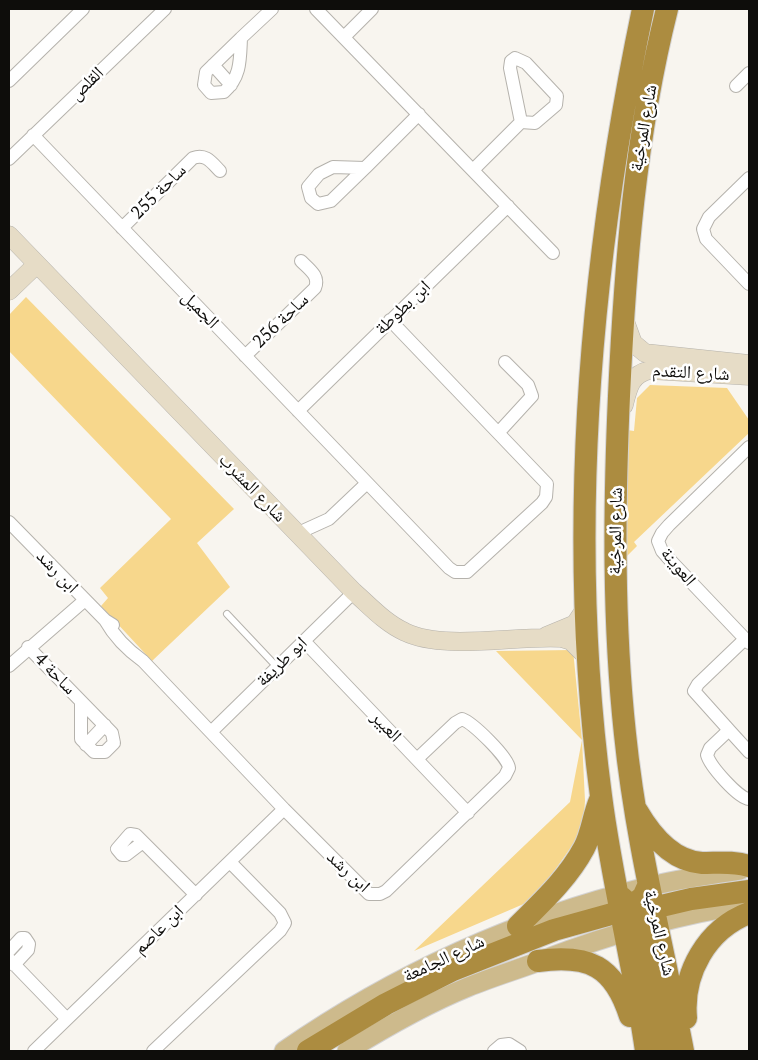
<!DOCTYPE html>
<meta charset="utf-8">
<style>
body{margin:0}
#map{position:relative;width:758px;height:1060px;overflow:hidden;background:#f8f5ef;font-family:"PT Serif",serif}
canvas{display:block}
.frame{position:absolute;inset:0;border:10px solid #0e0d0b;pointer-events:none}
</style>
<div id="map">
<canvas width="758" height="1060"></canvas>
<div class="frame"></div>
</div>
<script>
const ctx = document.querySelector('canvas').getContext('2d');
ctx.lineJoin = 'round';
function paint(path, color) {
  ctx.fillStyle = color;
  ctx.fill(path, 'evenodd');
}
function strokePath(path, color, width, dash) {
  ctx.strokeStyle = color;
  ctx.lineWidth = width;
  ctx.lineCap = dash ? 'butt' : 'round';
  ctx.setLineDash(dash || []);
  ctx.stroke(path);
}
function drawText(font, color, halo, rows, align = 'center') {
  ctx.font = font + ' "PT Serif","Noto Naskh Arabic",serif';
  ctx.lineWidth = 5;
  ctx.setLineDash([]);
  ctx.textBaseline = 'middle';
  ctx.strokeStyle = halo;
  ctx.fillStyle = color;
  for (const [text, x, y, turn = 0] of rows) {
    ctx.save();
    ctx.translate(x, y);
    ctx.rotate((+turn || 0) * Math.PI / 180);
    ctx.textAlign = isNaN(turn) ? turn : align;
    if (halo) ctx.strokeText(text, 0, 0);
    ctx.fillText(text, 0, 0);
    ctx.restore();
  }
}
paint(new Path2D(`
 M26,297L234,509L197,543L230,587L152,661L101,606L108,598L100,588L171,519L9,351V315Z
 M650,385L727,388L749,420V433L634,542L637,546L624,559L627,430L634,431L637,398Z
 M573,650L582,740L585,801L583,830L541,890L526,903L414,951L570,802L582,740L496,651Z`), '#f7d78c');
const lane = new Path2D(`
 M227,614L277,667`);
const street = new Path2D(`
 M316,9L553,253
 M344,37L372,9
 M241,38C240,60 241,77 224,92L211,93L204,85L206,72Z
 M241,38L272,9
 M515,58L526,63L557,96L556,105L535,123L521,122L510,68L511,61Z
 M213,65L231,85
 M9,81L83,9
 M736,86L749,73
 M33,135L449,568L455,572H467L542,503L546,497L547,484L390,320
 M9,159L165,9
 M333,167L365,168L331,201L318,204L311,198L308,187L319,174Z
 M365,168L419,114
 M473,170L521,122
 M749,178L709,217L703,229L706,239L749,284
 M122,228L193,158C206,153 212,163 220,171
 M245,356L315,288C320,276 309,269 301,261
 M298,411L508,206
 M499,432L532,396L528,385L505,362
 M749,447L669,525L662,533L658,541L662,551L671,561L749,643
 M9,522L105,620L113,625
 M296,534L329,519L367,483
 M105,620C114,636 129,651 143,661L284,809L369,894H380L386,891L505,776L509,768C508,757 473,723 462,719L455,723L417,759
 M304,641L468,813
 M28,647L112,733L114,743L105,752H94L81,739V702
 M9,666L85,600
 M729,730L694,691L698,684L745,639
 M211,732L354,592
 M86,745L105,725
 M749,752L729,730L710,748L707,755C710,766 738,798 749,799
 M143,842L126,855H122L117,849L130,834L136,835L196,895
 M9,951L21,938H25L29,944L28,950L14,965
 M9,959L67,1019
 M34,1051L284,809
 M153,1051L280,931L285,923L280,913L230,862
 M494,1051L501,1045L509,1044L520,1051`);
const secondary = new Path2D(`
 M9,235L354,592C370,606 385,623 405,632C444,651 517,635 561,638L571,641L588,658
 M9,291L37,264
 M625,321L633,343L645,353L749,364
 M624,405C628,388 631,374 650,370L749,376
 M546,636L575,624L585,609`);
const primary = new Path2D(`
 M284,1051C394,975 516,919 647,887C678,879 709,875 740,870
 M347,1051C386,1027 426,1004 468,987C492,977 516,970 540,961C608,935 677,914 749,904`);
const highway = new Path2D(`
 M643,9C589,267 566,533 601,796C612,882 634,966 646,1051
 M667,9C635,136 625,266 619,396C614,509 613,622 625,734C636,842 663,946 683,1051
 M637,811C651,835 673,861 702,863C719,863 733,861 749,866
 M621,897L632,907L642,926L665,1051
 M640,911L691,899L749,891
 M518,926C542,902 568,878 584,848C592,833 593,816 600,800
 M538,961C589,954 614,966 630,1016
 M686,1018C682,973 707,929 749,913
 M308,1051L386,1004L453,970L554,930L626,910L643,897L648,886`);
strokePath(lane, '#b5b2ac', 8);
strokePath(street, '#b5b2ac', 14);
strokePath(secondary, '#b5b2ac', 19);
strokePath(primary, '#d4d3d3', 21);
strokePath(highway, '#d4d3d3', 24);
strokePath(lane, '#fff', 6);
strokePath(street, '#fff', 12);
strokePath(secondary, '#e6dcc6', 18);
strokePath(primary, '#cdba8c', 19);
strokePath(highway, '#ac8c40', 22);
drawText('18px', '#0e0d0b', '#fff', [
 ["القلص",87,84,-44],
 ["شارع المرخية",644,128,-80],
 ["ساحة 255",159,192,-45],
 ["ابن بطوطة",403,308,-44],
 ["الجميل",200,310,46],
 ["ساحة 256",281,321,-44],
 ["شارع التقدم",691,373,3],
 ["شارع المشرب",252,488,46],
 ["شارع المرخية",616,531,-89],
 ["العوينة",678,567,50],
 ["ابن رشد",57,572,46],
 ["ابو طريفة",282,662,-44],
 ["ساحة 4",55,674,46],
 ["العبير",386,727,46],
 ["ابن رشد",348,872,43],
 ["ابن عاصم",159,930,-44],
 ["شارع المرخية",659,933,77],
 ["شارع الجامعة",444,959,-25]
]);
</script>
